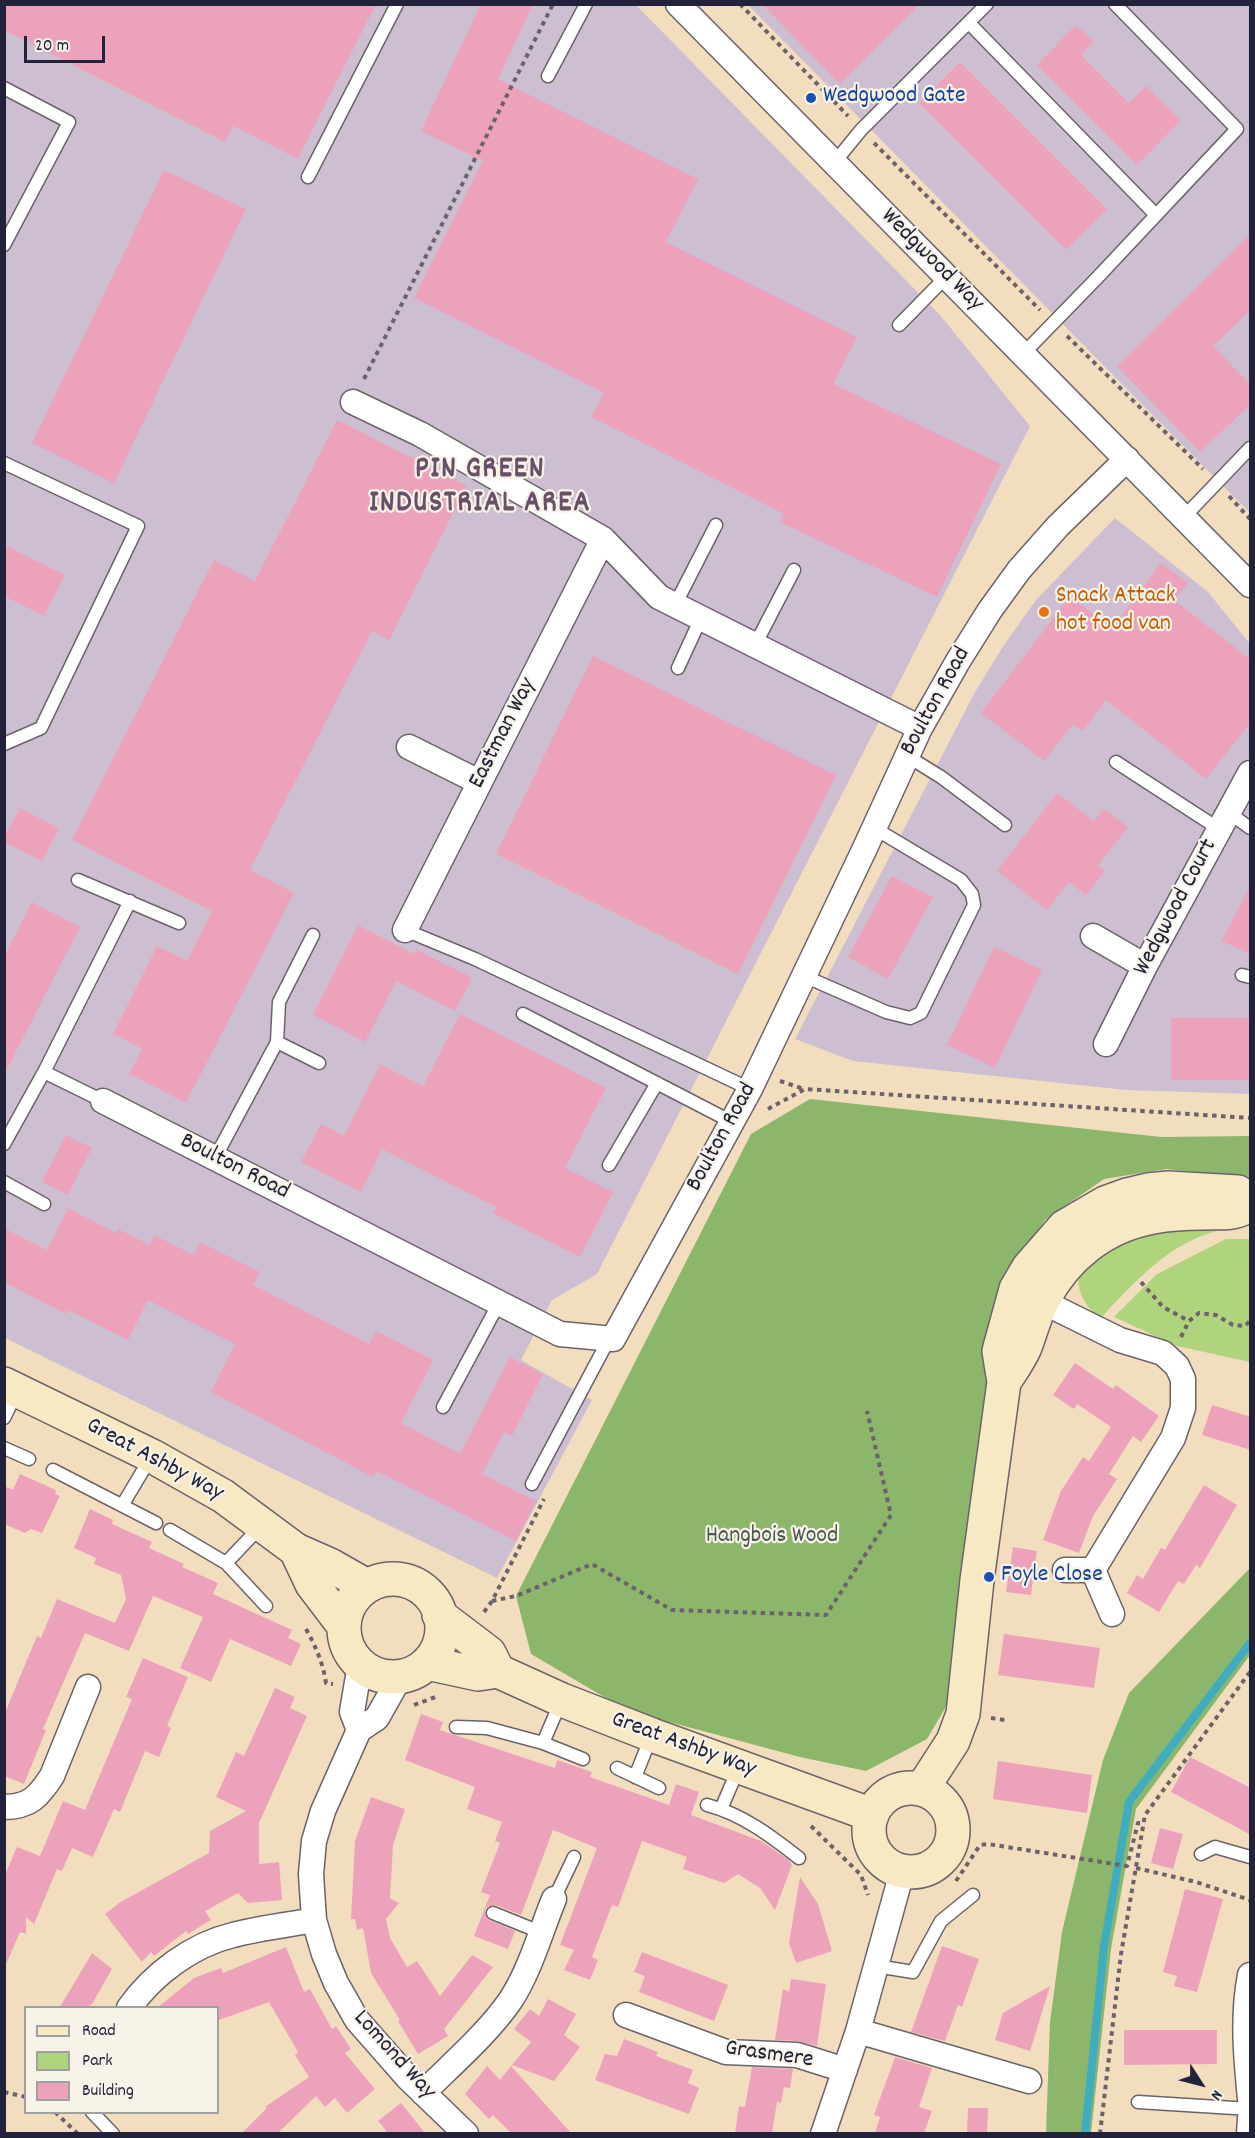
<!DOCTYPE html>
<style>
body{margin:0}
#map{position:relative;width:1255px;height:2138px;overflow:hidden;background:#f3ddbf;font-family:Dekko,sans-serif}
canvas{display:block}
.frame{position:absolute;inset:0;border:6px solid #22223b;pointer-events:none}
.legend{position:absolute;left:24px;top:2006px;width:195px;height:108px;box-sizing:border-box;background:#f7f3e8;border:2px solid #a29fa3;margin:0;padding:8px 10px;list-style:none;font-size:18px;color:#22223b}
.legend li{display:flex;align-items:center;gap:12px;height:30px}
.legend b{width:30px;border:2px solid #a29fa3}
.north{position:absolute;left:1171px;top:2054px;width:60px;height:60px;-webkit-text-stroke:4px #f7f3e8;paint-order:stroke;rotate:126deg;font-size:16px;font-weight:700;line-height:24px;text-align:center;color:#22223b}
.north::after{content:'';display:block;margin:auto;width:21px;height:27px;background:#22223b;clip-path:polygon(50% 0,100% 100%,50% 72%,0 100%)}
.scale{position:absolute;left:24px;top:36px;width:81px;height:27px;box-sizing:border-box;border:3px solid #22223b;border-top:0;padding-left:8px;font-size:18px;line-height:21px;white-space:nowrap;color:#22223b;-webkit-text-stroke:4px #f7f3e8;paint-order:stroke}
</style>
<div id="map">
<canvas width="1255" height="2138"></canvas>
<div class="frame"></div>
<ul class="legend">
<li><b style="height:8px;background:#f7e9c3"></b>Road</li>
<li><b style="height:16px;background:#b0d47d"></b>Park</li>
<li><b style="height:16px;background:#eda2bc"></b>Building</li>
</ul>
<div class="north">N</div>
<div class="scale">20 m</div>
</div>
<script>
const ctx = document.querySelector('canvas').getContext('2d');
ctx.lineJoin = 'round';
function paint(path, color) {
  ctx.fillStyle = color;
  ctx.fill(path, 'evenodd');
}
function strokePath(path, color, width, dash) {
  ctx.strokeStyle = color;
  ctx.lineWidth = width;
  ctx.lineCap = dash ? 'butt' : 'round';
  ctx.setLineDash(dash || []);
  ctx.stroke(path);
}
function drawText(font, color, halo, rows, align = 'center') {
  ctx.font = font + ' Dekko,sans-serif';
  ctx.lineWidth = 4.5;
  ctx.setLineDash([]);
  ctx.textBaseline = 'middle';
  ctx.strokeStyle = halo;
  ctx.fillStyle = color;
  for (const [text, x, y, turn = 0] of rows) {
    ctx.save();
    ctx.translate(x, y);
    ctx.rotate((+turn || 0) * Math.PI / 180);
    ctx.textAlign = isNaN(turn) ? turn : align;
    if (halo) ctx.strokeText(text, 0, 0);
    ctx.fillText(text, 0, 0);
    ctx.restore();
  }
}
paint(new Path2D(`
 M4,5H636L940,315L1030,426L597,1274L552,1300L521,1360L592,1400L497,1578L5,1338Z
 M748,5H1250V513L1116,378Z
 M1115,518L1208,592L1250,644V1094L1126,1090L853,1061L795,1039L975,692L1004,645L1036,600Z`), '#cebed1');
paint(new Path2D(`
 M1222,1217V1230C1173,1239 1133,1283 1101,1318C1084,1308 1072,1284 1082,1265C1086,1258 1092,1251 1096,1245Z
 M1226,1239H1250V1362L1177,1346L1114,1317L1157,1274Z`), '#b0d47d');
paint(new Path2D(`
 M810,1099L1161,1137L1250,1136V1178L1166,1169L1104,1179L1045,1220L994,1301L960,1683L927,1739L866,1771L800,1757L628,1711L531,1654L516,1596L751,1134Z
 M1250,1568V1655L1136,1809L1111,1949L1091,2133H1046L1050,2022L1062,1932L1103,1760L1129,1693Z`), '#8cb66c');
strokePath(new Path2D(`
 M1085,2134L1104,1946L1129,1802L1250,1643`), '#40adbe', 8);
paint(new Path2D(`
 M4,4H376L298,159L233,126L225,142L4,30Z
 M481,4H533L498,79L698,179L666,242L857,337L833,384L1001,464L937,597L780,522L784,514L591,417L604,393L414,298L483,161L421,131Z
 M762,4H920L840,84Z
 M1076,25L1093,42L1081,55L1129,103L1146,86L1181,120L1137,165L1037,65Z
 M960,62L1107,209L1066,250L919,103Z
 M164,170L246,209L114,483L32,443Z
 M1251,234V310L1213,346L1251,385V404L1200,452L1117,366Z
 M337,420L467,486L389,640L372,631L250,870L294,893L186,1103L129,1074L142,1049L113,1034L157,946L187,961L212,911L72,840L214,560L255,581Z
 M4,545L65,575L44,616L4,596Z
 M1161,563L1188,583L1174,600L1251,660V722L1206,779L1106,700L1083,731L1073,724L1044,761L981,713L1070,596L1112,628Z
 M593,656L836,775L738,974L496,854Z
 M1057,793L1094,821L1104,809L1128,827L1098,865L1105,871L1086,895L1069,882L1047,910L997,871Z
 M20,808L59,828L42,861L4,842V838Z
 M892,876L933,897L888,979L848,957Z
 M1251,884V955L1222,941Z
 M32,902L80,927L4,1075V957Z
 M358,925L414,954L416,949L472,978L455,1011L396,981L365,1042L313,1015Z
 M994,947L1042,970L995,1068L947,1045Z
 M460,1014L606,1088L565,1168L613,1192L580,1257L493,1213L496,1207L382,1149L361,1192L301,1162L321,1124L344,1136L380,1064L423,1086Z
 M1171,1018H1251V1080H1171Z
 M66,1135L92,1148L68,1195L42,1182Z
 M68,1208L116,1233L118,1229L150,1245L154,1235L194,1255L200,1242L260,1272L253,1285L369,1344L376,1331L433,1360L401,1423L460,1454L510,1357L543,1374L512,1436L504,1432L482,1474L536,1501L516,1541L376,1471L373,1477L211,1392L235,1344L148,1300L128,1340L68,1310L66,1314L4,1282V1228L47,1250Z
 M1075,1363L1113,1389L1116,1385L1159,1416L1141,1442L1133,1436L1109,1474L1117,1479L1093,1516L1079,1553L1043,1540L1061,1491L1083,1457L1089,1461L1111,1427L1077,1404L1074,1409L1053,1395Z
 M1212,1405L1251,1417V1450L1202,1435Z
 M20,1474L56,1490L55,1494L60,1496L42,1533L31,1529L25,1533L4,1524V1486L13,1490Z
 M1204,1485L1237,1505L1200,1568L1196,1565L1184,1584L1178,1581L1159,1612L1127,1593L1137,1575L1143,1579L1161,1548L1165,1550Z
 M90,1509L113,1520L112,1524L152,1542L149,1548L184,1564L182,1567L218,1583L213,1594L292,1630L288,1638L301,1644L291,1666L230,1639L211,1682L180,1668L203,1617L153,1596L129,1651L85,1633L43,1729L46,1730L24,1784L4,1776V1715L37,1636L41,1638L57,1599L115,1623L126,1599L121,1575L94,1564L96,1558L74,1548Z
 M1013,1547L1037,1551L1031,1595L1006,1592Z
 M1004,1634L1100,1648L1094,1688L998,1675Z
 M143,1658L188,1677L167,1726L171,1728L159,1757L145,1751L120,1812L114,1809L93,1857L72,1848L62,1871L57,1869L34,1924L26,1917V1934L20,1932L4,1969V1877L17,1847L40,1856L63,1801L85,1810L132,1699L126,1697Z
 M275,1688L295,1697L290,1708L307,1716L259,1823V1864L279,1862L282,1900L248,1903L238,1893L205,1911L211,1920L188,1934L186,1931L154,1956L151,1952L142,1962L105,1914L119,1903L209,1853L210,1831L246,1811L216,1797L236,1752L244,1756Z
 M421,1714L443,1722L440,1730L452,1734L555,1768L557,1760L592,1772L590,1777L669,1805L676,1784L699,1792L691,1815L761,1841L789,1860L792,1865L775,1910L760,1888L738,1874L724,1883L683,1869L687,1857L642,1841L618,1907L612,1905L592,1957L598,1960L590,1980L564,1970L574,1950L560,1945L597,1848L553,1830L521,1915L496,1905L488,1906L485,1910V1915L489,1920L515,1931L508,1949L474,1936L490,1895L481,1892L500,1843L495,1841L502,1822L467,1809L475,1787L405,1760Z
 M1190,1757L1251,1788V1835L1171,1792Z
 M998,1761L1092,1775L1087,1813L993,1799Z
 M371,1797L405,1809L393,1845L390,1898L399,1903L386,1919L390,1938L407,1967L417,1961L440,1996L472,1955L493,1967L444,2029L448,2036L418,2054L398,2021L400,2020L371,1973L363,1928L357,1930L355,1919H351L355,1841Z
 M1160,1828L1183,1834L1173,1869L1151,1863Z
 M800,1877L818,1904L832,1951L796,1963L789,1943Z
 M1185,1889L1223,1899L1197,1992L1174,1986L1177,1976L1163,1972Z
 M942,1946L979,1959L962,2007L958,2005L945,2041L911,2032Z
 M286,1947L304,1992L310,1989L332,2029L336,2026L351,2049L345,2053L375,2089L347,2113L335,2098L325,2107L316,2096L278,2133H242L267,2108L265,2107L309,2077L295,2055L298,2052L269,2002L219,2020L218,2007H158L194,1978L221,1968L223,1973Z
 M642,1952L728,1985L714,2021L639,1992L645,1976L634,1972Z
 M92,1953L112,1969L92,2004L87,2007H60Z
 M791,1979L826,1984L817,2046L798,2041L775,2040L783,1989L789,1992Z
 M1050,1986L1030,2051L995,2040L1003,2013Z
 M548,1999L576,2014L564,2035L580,2047L554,2081L512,2065L531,2042L514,2029L530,2009L539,2016Z
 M1124,2030H1217V2064L1124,2065Z
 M624,2039L658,2052L656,2056L693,2070L688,2083L699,2088L689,2114L595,2080L605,2054L617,2056Z
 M895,2057L932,2068L919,2107L932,2111L924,2133H875L880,2117L874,2115Z
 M487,2066L500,2080L511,2066L571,2133H511L493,2115L489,2119L465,2094Z
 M752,2067L793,2069L790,2088L784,2087L781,2103L777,2102L772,2133H735L739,2106L745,2107Z
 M401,2103L425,2133H388L378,2121Z
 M968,2108H988L987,2133H967Z`), '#eda2bc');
const lane = new Path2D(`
 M969,23L1156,215
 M548,76L586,4
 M4,88L69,122L4,245
 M834,163L861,130L987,4
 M308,177L397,4
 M899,325L946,277
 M1023,354L1097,278L1237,129L1115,4
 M4,463L138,526L41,728L4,744
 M1184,517L1250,448
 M675,605L716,525
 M755,645L794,570
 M678,668L701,618
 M907,756L941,777L1005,825
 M1116,762L1219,829
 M1228,812L1250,828
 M78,880L179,923
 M405,930L475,959L750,1089
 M1242,975L1250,977
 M804,976L886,1012L910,1018L921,1013L974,905L972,894L961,880L874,828
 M523,1014L732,1122
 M277,1042L279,1002L313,935
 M44,1072L103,1101
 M4,1144L44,1072L130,901
 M215,1158L277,1042L319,1063
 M609,1165L657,1083
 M4,1182L44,1204
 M443,1407L499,1303
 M4,1418L17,1392
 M4,1448L29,1459
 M53,1470L156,1523
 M532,1484L609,1339
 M123,1504L151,1457
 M170,1530L226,1563L266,1606
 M226,1563L262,1525
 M456,1727L487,1728L543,1743L583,1759
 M543,1743L561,1701
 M617,1768L659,1788
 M635,1777L651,1737
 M707,1805C742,1814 771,1836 799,1858
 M721,1809L739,1767
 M1201,1854L1215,1847L1250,1857
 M554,1899L574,1857
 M493,1913L540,1932
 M876,1966L913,1972L941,1921L973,1895
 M1138,2102L1250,2109
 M92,2112L113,2134`);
const street = new Path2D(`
 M678,4L1250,585
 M353,402L420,434L603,539L659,597L920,728
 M409,747L479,782
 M405,930L603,539
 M1093,936L1145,966
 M1106,1044L1145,966L1250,773
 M103,1101L560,1334L613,1339L750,1089L865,848L920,728L958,661L990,610L1019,570L1058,526L1127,459
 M1029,1295L1120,1340L1163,1353L1177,1366L1183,1379V1408L1173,1438L1093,1570L1112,1614
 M1065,1570H1093
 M400,1677L377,1718L359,1730L323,1811L314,1841L311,1874L314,1920L324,1954L336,1983L357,2020L408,2078L466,2134
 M359,1730L352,1712L360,1664
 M4,1807C30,1807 39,1796 52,1776L88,1687
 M1250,1975C1242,2016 1246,2058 1250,2099
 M129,2008C153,1974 192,1945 233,1935C259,1928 287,1925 314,1920
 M626,2015L726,2052L797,2055L845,2070
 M858,2031L1029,2081
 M423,2093C451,2065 488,2033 510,2001C530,1971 540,1933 554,1899
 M823,2134L858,2031L902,1872
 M1249,2134L1250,2118`);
const secondary = new Path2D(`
 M1004,1382C1011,1371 1020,1359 1025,1347C1031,1332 1035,1314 1043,1300C1066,1256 1104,1226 1153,1217C1169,1214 1187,1213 1203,1213C1217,1212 1231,1215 1244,1208
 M4,1384L152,1456L223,1496L296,1550L330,1565L367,1586
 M296,1550L312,1584L344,1626
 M344 1628a49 49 0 1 1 98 0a49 49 0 1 1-98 0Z
 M439,1615L489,1653L498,1671
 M427,1663L478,1674L498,1671L562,1700L652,1735L872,1815
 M869 1830a42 42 0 1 1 84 0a42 42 0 1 1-84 0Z
 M922,1789L953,1741L963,1714L977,1580L1004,1382L999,1351L1016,1289L1029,1267L1064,1227L1105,1203L1127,1195L1148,1190L1168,1188L1238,1192L1250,1200`);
strokePath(lane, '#6b6369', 15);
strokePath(street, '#6b6369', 27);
strokePath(secondary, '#6b6369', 36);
strokePath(new Path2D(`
 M740,4L848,116
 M874,143L1040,310
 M1067,336L1203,469
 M364,379L553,4
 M1229,496L1250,519
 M780,1081L804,1089
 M768,1109L805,1089L1250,1118
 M1141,1282L1163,1307L1189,1321L1199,1313L1216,1315L1233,1325L1245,1326L1250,1321
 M1181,1337L1189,1321
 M492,1601L516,1596L592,1564L672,1610L826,1615L891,1515L867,1411
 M484,1612L492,1601L544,1499
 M306,1629C316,1647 323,1663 326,1683L333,1684
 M414,1705L438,1696
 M991,1718L1005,1720
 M811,1826L861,1875L868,1895
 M1136,1868L1196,1882L1250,1900
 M956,1881L980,1845L988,1844L1127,1866L1138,1823H1144
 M4,2092L26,2097
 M55,2112L78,2134
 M1100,2134L1121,1954L1145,1815L1250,1672`), '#6b6369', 4, [4.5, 4.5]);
strokePath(lane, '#fff', 12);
strokePath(street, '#fff', 24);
strokePath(secondary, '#f7e9c3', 33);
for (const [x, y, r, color] of [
 [811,98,6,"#1a4fb4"],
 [1044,612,6,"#e8710a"],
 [989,1577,6,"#1a4fb4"]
]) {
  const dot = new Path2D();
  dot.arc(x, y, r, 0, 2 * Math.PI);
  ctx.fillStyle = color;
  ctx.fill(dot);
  strokePath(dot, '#f7f3e8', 2);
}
drawText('24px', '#164399', '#f7f3e8', [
 ["Wedgwood Gate",823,98],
 ["Foyle Close",1001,1577]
], 'left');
drawText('24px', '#22223b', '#f7f3e8', [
 ["Wedgwood Way",931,261,45],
 ["Boulton Road",937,702,-61],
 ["Eastman Way",504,734,-63],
 ["Wedgwood Court",1177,908,-62],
 ["Boulton Road",723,1138,-61],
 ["Boulton Road",234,1168,27],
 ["Great Ashby Way",154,1461,28],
 ["Great Ashby Way",683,1746,20],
 ["Lomond Way",393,2056,48],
 ["Grasmere",769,2056,8]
]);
drawText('24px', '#c56008', '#f7f3e8', [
 ["Snack Attack",1056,598],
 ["hot food van",1056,626]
], 'left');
drawText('24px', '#4d574f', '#f7f3e8', [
 ["Hangbois Wood",772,1538]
]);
ctx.letterSpacing = '1.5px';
drawText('bold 30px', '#694f68', '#f7f3e8', [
 ["PIN GREEN",480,472],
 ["INDUSTRIAL AREA",480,506]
]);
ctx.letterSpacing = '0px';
</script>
